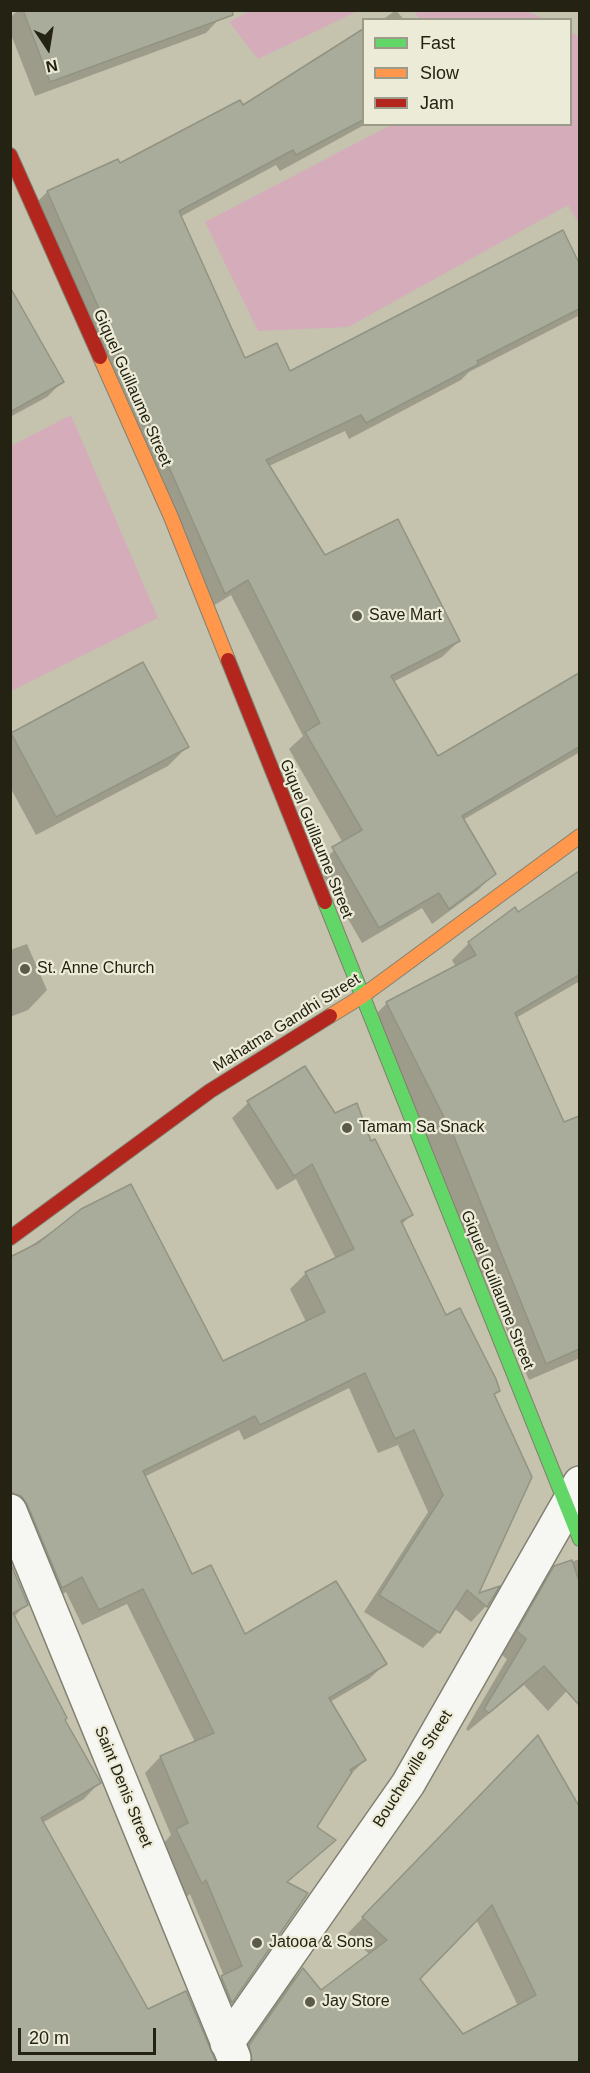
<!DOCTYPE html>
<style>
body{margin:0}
#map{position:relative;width:590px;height:2073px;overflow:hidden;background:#c5c3ae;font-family:Arial,sans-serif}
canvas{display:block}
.frame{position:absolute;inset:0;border:12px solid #232213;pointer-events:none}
.legend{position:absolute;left:362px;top:18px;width:210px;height:108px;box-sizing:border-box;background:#ecebd7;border:2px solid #9c9b89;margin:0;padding:8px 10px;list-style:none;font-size:18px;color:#232213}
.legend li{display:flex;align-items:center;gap:12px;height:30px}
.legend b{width:30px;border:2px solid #9c9b89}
.north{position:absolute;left:18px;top:18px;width:60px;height:60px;-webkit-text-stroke:4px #ecebd7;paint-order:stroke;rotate:168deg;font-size:16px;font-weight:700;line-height:24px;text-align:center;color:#232213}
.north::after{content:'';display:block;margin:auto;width:21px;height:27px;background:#232213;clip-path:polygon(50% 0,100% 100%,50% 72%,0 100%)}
.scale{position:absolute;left:18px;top:2028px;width:138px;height:27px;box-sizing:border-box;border:3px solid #232213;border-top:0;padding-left:8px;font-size:18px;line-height:21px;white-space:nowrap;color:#232213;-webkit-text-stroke:4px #ecebd7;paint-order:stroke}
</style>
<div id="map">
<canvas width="590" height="2073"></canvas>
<div class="frame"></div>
<ul class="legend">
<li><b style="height:8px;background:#63d668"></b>Fast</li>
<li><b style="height:8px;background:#ff974d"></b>Slow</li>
<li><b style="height:8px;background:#b3261e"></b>Jam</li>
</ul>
<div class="north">N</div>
<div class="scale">20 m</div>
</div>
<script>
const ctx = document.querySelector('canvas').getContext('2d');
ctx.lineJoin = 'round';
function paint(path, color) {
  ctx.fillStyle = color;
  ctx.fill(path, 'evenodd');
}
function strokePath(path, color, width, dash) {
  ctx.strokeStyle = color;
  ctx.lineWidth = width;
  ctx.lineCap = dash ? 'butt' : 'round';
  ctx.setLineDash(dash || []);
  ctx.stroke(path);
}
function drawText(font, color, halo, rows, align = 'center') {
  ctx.font = font + ' Arial,sans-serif';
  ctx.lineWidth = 4.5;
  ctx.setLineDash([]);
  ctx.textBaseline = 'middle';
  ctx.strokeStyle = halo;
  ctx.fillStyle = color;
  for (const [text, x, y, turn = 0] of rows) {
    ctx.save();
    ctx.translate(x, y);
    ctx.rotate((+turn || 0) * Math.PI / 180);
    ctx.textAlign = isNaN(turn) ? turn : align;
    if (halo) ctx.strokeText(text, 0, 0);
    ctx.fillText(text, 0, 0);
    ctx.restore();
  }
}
paint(new Path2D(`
 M252,10H358V11L258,59L229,22Z
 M414,11H526L545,19H420Z
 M571,32L580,37L579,224L568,205L348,327L258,331L205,222L391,125L570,124Z
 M71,415L158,618L11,691V446Z`), '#d4acba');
paint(new Path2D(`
 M18,10H218L220,18L206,33L35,96L10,32V18Z
 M396,10L404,20H382Z
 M364,31V124H366L280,171L276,165L180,217L245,360L290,373L562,232L580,266V315L469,372L461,380L349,439L345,431L269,466L324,557L459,641L442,657L393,682L437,758L578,675L580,752L463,820L494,874L478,890L432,924L422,908L362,943L317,865L343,843L289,749L303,736L231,595L208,609L31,208L47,192L117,161L119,165L242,108Z
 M10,301L62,382L47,397L10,417Z
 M11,734L187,747L168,766L36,835L10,787Z
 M580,873V981L516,1018L565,1128L580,1119V1358L529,1380L370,1020L387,1003L456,967L452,960L469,943Z
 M27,944L47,990L28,1010L10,1017V950Z
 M248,1103L335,1115L370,1143L411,1215L401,1225L445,1317L498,1391L494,1395L476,1596L486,1606L471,1622L454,1608L438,1632L423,1648L364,1612L428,1512L398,1445L378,1453L349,1388L244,1440L239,1430L144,1477L191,1576L245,1637L385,1664L369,1679L330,1702L365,1760L349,1776L315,1828L333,1841L286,1883L306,1894L231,2002L216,2017L206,1993L224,1976L190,1894L185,1898L161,1846L171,1835L145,1773L160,1757L195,1742L127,1604L82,1625L66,1592L46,1603L10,1518V1260L82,1211L222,1363L306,1322L290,1289L306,1273L336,1259L296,1179L277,1190L232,1118Z
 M580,1559V1677L548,1711L524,1685L468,1731L466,1729L507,1659L498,1652L535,1588L555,1567Z
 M10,1566L26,1604L14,1617L63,1720L99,1783L84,1799L42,1823L147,2011L186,1993L214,2062H10Z
 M538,1737L580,1809V2062H234L287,1985L302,1970L321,1992L370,1955L348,1933ZM476,1919L518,2006L462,2036L418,1979Z`), '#0003');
const building = new Path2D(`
 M23,10H232L233,15L50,82Z
 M363,29V120L296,155L293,150L179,211L245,358L277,343L290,371L563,230L579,263V309L477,361L479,364L366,423L361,415L266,460L325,555L398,519L460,641L391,676L438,756L579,673V747L462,816L496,874L449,909L439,893L379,928L332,847L362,830L305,732L320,723L248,580L225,594L47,191L118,159L120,163L240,100L243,105Z
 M10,287L64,382L10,412Z
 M143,662L189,747L56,817L11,733Z
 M579,871V975L515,1013L564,1122L579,1116V1349L546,1364L454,1137L386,1002L476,955L468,942L515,907L518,912Z
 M305,1066L335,1113L357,1103L371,1141L375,1139L413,1215L401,1221L446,1315L460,1308L496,1379L500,1391L494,1394L532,1477L479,1593L500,1586L487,1607L467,1590L440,1633L379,1595L443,1495L414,1430L395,1439L365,1373L260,1425L255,1416L143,1471L192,1574L211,1565L245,1634L336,1581L387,1664L329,1698L366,1760L350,1770L352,1772L317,1827L336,1840L287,1882L308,1893L232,2003L221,1976L242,1966L206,1880L202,1884L176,1829L188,1823L160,1756L214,1733L143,1589L99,1610L82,1577L62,1588L27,1504L21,1496L10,1493V1257L38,1243L81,1209L131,1184L223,1361L325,1312L305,1272L354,1249L312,1164L294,1176L247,1101Z
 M572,1560L579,1581V1705L544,1666L489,1713L484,1709L526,1639L517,1631L554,1566Z
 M10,1562L28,1605L13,1613L67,1718L65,1720L101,1783L41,1818L148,2009L186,1991L216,2062H10Z
 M538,1735L579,1806V2062H252L249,2045L303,1968L321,1990L387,1940L362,1917ZM492,1905L536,1995L463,2034L420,1979Z`);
paint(building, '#aaac9b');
strokePath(building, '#919383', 1.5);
const street = new Path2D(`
 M10,1511L234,2058
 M227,2043L408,1784L580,1483`);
const fast = new Path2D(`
 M325,902L580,1539`);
const slow = new Path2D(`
 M100,357L171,517L228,660
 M330,1016L361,997L580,836`);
const jam = new Path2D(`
 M10,155L100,357
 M228,660L325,902
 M10,1238L210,1091L330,1016`);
strokePath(street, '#828171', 36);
strokePath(fast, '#828171', 16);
strokePath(slow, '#828171', 16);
strokePath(jam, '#828171', 16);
strokePath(street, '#f6f6f3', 33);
strokePath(fast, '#63d668', 14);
strokePath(slow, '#ff974d', 14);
strokePath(jam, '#b3261e', 14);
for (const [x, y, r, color] of [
 [357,616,6,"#5c5a49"],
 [25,969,6,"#5c5a49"],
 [347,1128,6,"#5c5a49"],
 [257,1943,6,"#5c5a49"],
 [310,2002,6,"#5c5a49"]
]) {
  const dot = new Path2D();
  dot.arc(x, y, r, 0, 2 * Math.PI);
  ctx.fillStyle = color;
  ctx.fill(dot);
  strokePath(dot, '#ecebd7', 2);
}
drawText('16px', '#232213', '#ecebd7', [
 ["Giquel Guillaume Street",132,388,66],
 ["Giquel Guillaume Street",316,839,68],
 ["Mahatma Gandhi Street",287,1023,-32],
 ["Giquel Guillaume Street",497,1290,68],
 ["Boucherville Street",413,1769,-58],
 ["Saint Denis Street",123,1787,68]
]);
drawText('16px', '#232213', '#ecebd7', [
 ["Save Mart",369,616],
 ["St. Anne Church",37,969],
 ["Tamam Sa Snack",359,1128],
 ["Jatooa & Sons",269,1943],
 ["Jay Store",322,2002]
], 'left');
</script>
